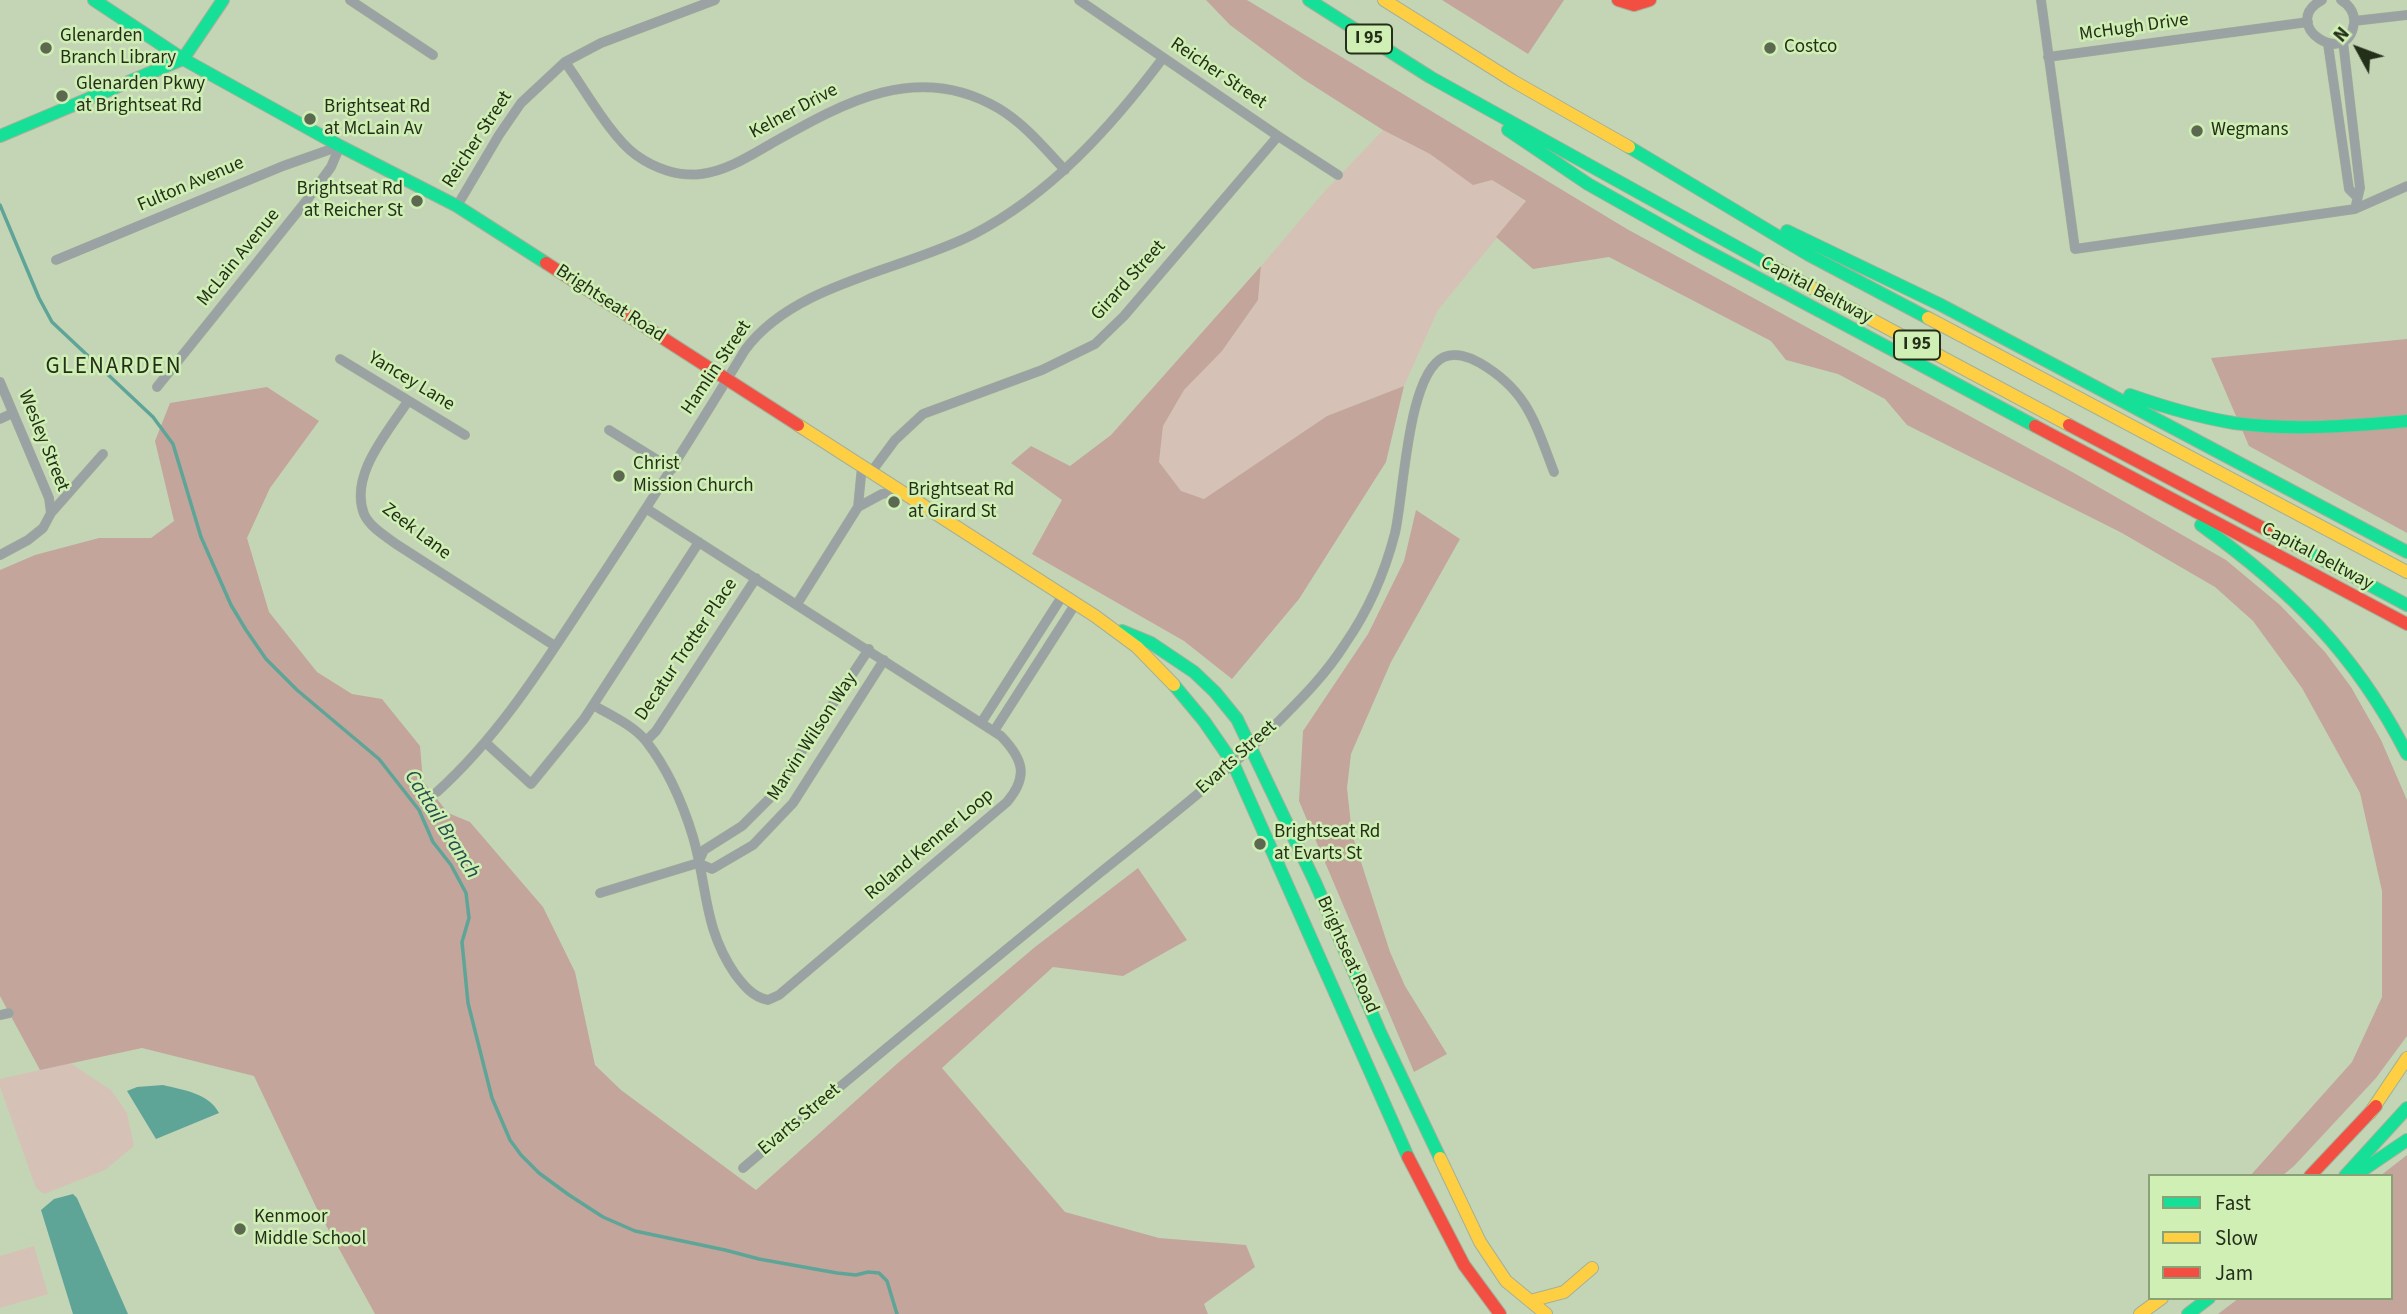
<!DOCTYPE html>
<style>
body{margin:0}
#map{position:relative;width:2407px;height:1314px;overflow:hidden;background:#c4d5b5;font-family:"Source Sans 3",sans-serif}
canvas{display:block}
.legend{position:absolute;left:2148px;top:1174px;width:245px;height:126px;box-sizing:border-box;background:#d0efb5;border:2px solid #8ba277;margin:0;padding:9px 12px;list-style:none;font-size:21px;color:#242f19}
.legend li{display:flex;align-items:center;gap:14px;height:35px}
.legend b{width:35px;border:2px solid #8ba277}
.north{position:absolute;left:2323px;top:14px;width:70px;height:70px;-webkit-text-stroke:5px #d0efb5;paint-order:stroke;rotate:311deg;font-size:19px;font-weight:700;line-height:28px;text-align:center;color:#242f19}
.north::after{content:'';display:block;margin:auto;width:24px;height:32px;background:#242f19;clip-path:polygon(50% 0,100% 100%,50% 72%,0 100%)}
</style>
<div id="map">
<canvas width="2407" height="1314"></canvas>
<ul class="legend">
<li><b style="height:9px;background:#16e098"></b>Fast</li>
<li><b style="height:9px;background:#ffcf43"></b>Slow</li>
<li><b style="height:9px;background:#f24e42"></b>Jam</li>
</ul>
<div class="north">N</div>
</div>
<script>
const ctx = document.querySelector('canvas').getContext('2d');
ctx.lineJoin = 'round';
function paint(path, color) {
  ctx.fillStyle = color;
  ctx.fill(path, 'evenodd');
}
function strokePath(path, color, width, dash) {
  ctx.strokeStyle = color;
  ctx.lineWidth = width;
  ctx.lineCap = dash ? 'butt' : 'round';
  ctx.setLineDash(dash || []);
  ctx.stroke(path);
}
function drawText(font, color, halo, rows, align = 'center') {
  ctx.font = font + ' "Source Sans 3",sans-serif';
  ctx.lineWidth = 5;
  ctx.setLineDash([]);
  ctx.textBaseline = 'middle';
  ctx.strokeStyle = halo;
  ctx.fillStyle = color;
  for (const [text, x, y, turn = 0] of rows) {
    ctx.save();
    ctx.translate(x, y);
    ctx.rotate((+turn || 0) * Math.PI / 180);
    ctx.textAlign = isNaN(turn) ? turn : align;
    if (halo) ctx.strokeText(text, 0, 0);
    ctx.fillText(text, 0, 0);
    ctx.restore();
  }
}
paint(new Path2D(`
 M1383,130L1430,154L1473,184L1492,180L1526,202L1438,310L1404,386L1327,416L1204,499L1181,492L1159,462L1163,426L1184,390L1222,351L1258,300L1261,266L1324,192Z
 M70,1063L111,1090L127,1113L134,1146L105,1170L44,1194L36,1188L0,1087V1079Z
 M34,1246L48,1294L0,1308V1256Z`), '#d6c1b6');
paint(new Path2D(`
 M1206,0H1247L1627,229L2074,473L2226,560L2280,605L2325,652L2351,687L2381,740L2407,800V1036L2376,1078L2294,1166L2282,1176H2250L2352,1062L2382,997V891L2360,793L2302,688L2253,621L2215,587L2122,533L1907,425L1885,399L1838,374L1786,360L1771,341L1609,257L1533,269L1496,237L1526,201L1492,180L1473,185L1430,154L1383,130L1303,79L1230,25Z
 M1442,0H1564L1528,54Z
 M1261,266L1258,300L1222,351L1184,390L1163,426L1159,462L1181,491L1204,499L1327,416L1404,386L1386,462L1299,599L1232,679L1184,641L1032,554L1062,500L1011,463L1031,446L1070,466L1111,435Z
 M2407,339V533L2249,446L2211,358Z
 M267,387L319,421L270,488L247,538L269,612L317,672L352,694L382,699L420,746L423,781L448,813L470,822L543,907L575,972L595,1065L621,1090L756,1190L899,1062L1035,947L1138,868L1187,940L1123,976L1053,967L942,1068L1065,1212L1159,1238L1246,1245L1255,1267L1204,1304L1208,1314H375L317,1209L254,1076L142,1048L40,1070L0,996V570L35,555L99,538H151L174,521L155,441L170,403Z
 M1416,510L1460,539L1391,662L1351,754L1347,788L1352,834L1390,952L1405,986L1447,1054L1414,1072L1299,801L1303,731L1368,634L1404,561Z
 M2407,1155V1314H2218L2239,1298H2391V1176H2380Z`), '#c3a59c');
paint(new Path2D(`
 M163,1085C183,1090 209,1093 219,1113L156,1139L127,1091L137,1087Z
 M73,1194L77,1198L128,1314H73L41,1210L54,1199Z`), '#5ea598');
strokePath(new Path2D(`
 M0,205L39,298L52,322L153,417L173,444L201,537L231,605L246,630L266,659L297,690L379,759L419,810L433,842L451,865L466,893L469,918L462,942L468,1003L492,1098L510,1140L521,1155L539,1173L569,1195L603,1217L635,1231L725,1250L759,1259L837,1273L856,1275L868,1272L879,1273L887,1281L897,1314`), '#5ea598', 3.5);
const street = new Path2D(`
 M350,0L433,55
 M1079,0L1278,136L1338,175
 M2041,0L2075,249L2355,209L2407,186
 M2322,0C2277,24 2348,71 2354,23C2355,12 2349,5 2341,0
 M2354,21L2407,15
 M2343,41L2360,188L2355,209
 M2328,44L2349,189L2357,197
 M2048,57L2308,22
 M565,62C584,88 611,137 636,155C654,168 678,177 701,174C727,171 751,155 774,142C845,102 918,61 998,108C1025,124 1044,148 1065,170
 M457,206L499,135L521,103L565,62L601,43L715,0
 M56,260L283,166L340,146
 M340,359L465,435
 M0,382L49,498L51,513
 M157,387L307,200L331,167L340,146
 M408,401C388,432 349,475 364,514C370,527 384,535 396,544L555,646
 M0,419L13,413
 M609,430L672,469
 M872,471L895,440L923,414L1042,370L1095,344L1124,316L1278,136
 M858,507L862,466
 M0,555L28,540L43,528L51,513L103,454
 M797,604L858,507L882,494L900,491
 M593,705C610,715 633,725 646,741C667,768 683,804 693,837C708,888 703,927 735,974C744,986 753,997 768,1000L779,995L1007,802C1029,776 1023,759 1001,736L647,509
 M981,723L1063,595
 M994,731L1076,603
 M646,741L656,731L756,578
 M486,743L531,784L584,719L699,542
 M437,792C497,738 540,670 584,603C639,520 693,436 745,350C794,283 902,271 974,234C1051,194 1111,127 1163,58
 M698,863L704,850L742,826L772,796L869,649
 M600,893L698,863L712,869L753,845L793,803L884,660
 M0,1015L9,1013
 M743,1168C861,1068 981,970 1101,872C1161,824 1223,776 1278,722C1303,697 1326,674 1345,644C1368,611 1385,572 1395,533C1404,495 1407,374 1444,357C1455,352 1470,357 1480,363C1528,391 1535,423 1554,472`);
const fast = new Path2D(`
 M94,0L183,59L340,146L457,206L546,263
 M1309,0L1430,77L1775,268
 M1508,130L1588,184L1696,245L2035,426
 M0,136L183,59L223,0
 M1629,147L1809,255L1928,318
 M1787,231L1941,305L2407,552
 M2130,395C2164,407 2198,417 2234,423C2292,431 2350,426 2407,421
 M2201,525C2291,590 2356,654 2407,754
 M2295,545L2407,605
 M1122,631L1151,643L1194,672L1215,692L1237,719L1315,882L1380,1032L1440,1158
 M1174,685L1204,721L1233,763L1408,1157
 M2345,1176L2407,1108
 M2354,1176L2407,1140
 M2188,1314L2209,1298`);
const slow = new Path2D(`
 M1384,0L1513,81L1629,147
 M1775,268L2069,425
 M1928,318L2407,572
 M798,425L1095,616L1137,647L1174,685
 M2370,1113L2407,1058
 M1440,1158L1480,1242L1506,1281L1546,1314
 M1530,1301L1564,1292L1592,1268
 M2140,1314L2162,1298`);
const jam = new Path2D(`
 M1618,0L1634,5L1650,0
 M546,263L798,425
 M2069,425L2295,545
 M2035,426L2407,624
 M1408,1157L1464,1265L1500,1314
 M2310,1176L2376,1106`);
strokePath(street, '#a4b198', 10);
strokePath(fast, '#a4b198', 14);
strokePath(slow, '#a4b198', 14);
strokePath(jam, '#a4b198', 14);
strokePath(street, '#9aa2a3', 9);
strokePath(fast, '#16e098', 12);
strokePath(slow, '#ffcf43', 12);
strokePath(jam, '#f24e42', 12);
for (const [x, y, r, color] of [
 [46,48,7,"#5c6950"],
 [1770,48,7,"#5c6950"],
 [62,96,7,"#5c6950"],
 [310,119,7,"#5c6950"],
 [2197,131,7,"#5c6950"],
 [417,201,7,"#5c6950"],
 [619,476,7,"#5c6950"],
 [894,502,7,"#5c6950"],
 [1260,844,7,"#5c6950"],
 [240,1229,7,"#5c6950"]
]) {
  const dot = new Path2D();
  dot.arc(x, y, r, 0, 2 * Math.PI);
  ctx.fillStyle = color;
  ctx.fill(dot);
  strokePath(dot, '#d0efb5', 2.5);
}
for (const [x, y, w] of [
 [1369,39,46],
 [1917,345,46]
]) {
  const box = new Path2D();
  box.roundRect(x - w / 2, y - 14.5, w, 29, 5);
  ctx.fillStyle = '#d0efb5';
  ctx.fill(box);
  strokePath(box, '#242f19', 2);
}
drawText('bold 18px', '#242f19', null, [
 ["I 95",1369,39],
 ["I 95",1917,345]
]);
drawText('19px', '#242f19', '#d0efb5', [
 ["McHugh Drive",2134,28,-8],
 ["Reicher Street",1218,74,34],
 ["Kelner Drive",794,112,-28],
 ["Reicher Street",478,140,-57],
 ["Fulton Avenue",191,185,-23],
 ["McLain Avenue",239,258,-51],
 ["Girard Street",1129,281,-48],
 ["Capital Beltway",1816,291,28],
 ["Brightseat Road",610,304,33],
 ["Hamlin Street",717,368,-56],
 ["Yancey Lane",411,382,31],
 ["Wesley Street",43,441,68],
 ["Zeek Lane",416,532,37],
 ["Capital Beltway",2317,557,28],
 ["Decatur Trotter Place",687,650,-56],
 ["Marvin Wilson Way",813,737,-57],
 ["Evarts Street",1237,758,-42],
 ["Roland Kenner Loop",930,845,-40],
 ["Brightseat Road",1347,955,66],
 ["Evarts Street",800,1120,-40]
]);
drawText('19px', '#242f19', '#d0efb5', [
 ["Glenarden",60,37],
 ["Branch Library",60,59],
 ["Costco",1784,48],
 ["Glenarden Pkwy",76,85],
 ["at Brightseat Rd",76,107],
 ["Brightseat Rd",324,108],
 ["at McLain Av",324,130],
 ["Wegmans",2211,131],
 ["Brightseat Rd",403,190,"right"],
 ["at Reicher St",403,212,"right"],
 ["Christ",633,465],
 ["Mission Church",633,487],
 ["Brightseat Rd",908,491],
 ["at Girard St",908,513],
 ["Brightseat Rd",1274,833],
 ["at Evarts St",1274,855],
 ["Kenmoor",254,1218],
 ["Middle School",254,1240]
], 'left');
drawText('italic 21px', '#254e4b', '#d0efb5', [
 ["Cattail Branch",441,825,58]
]);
ctx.letterSpacing = '2px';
drawText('23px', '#242f19', '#d0efb5', [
 ["GLENARDEN",114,368]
]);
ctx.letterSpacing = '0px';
</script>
